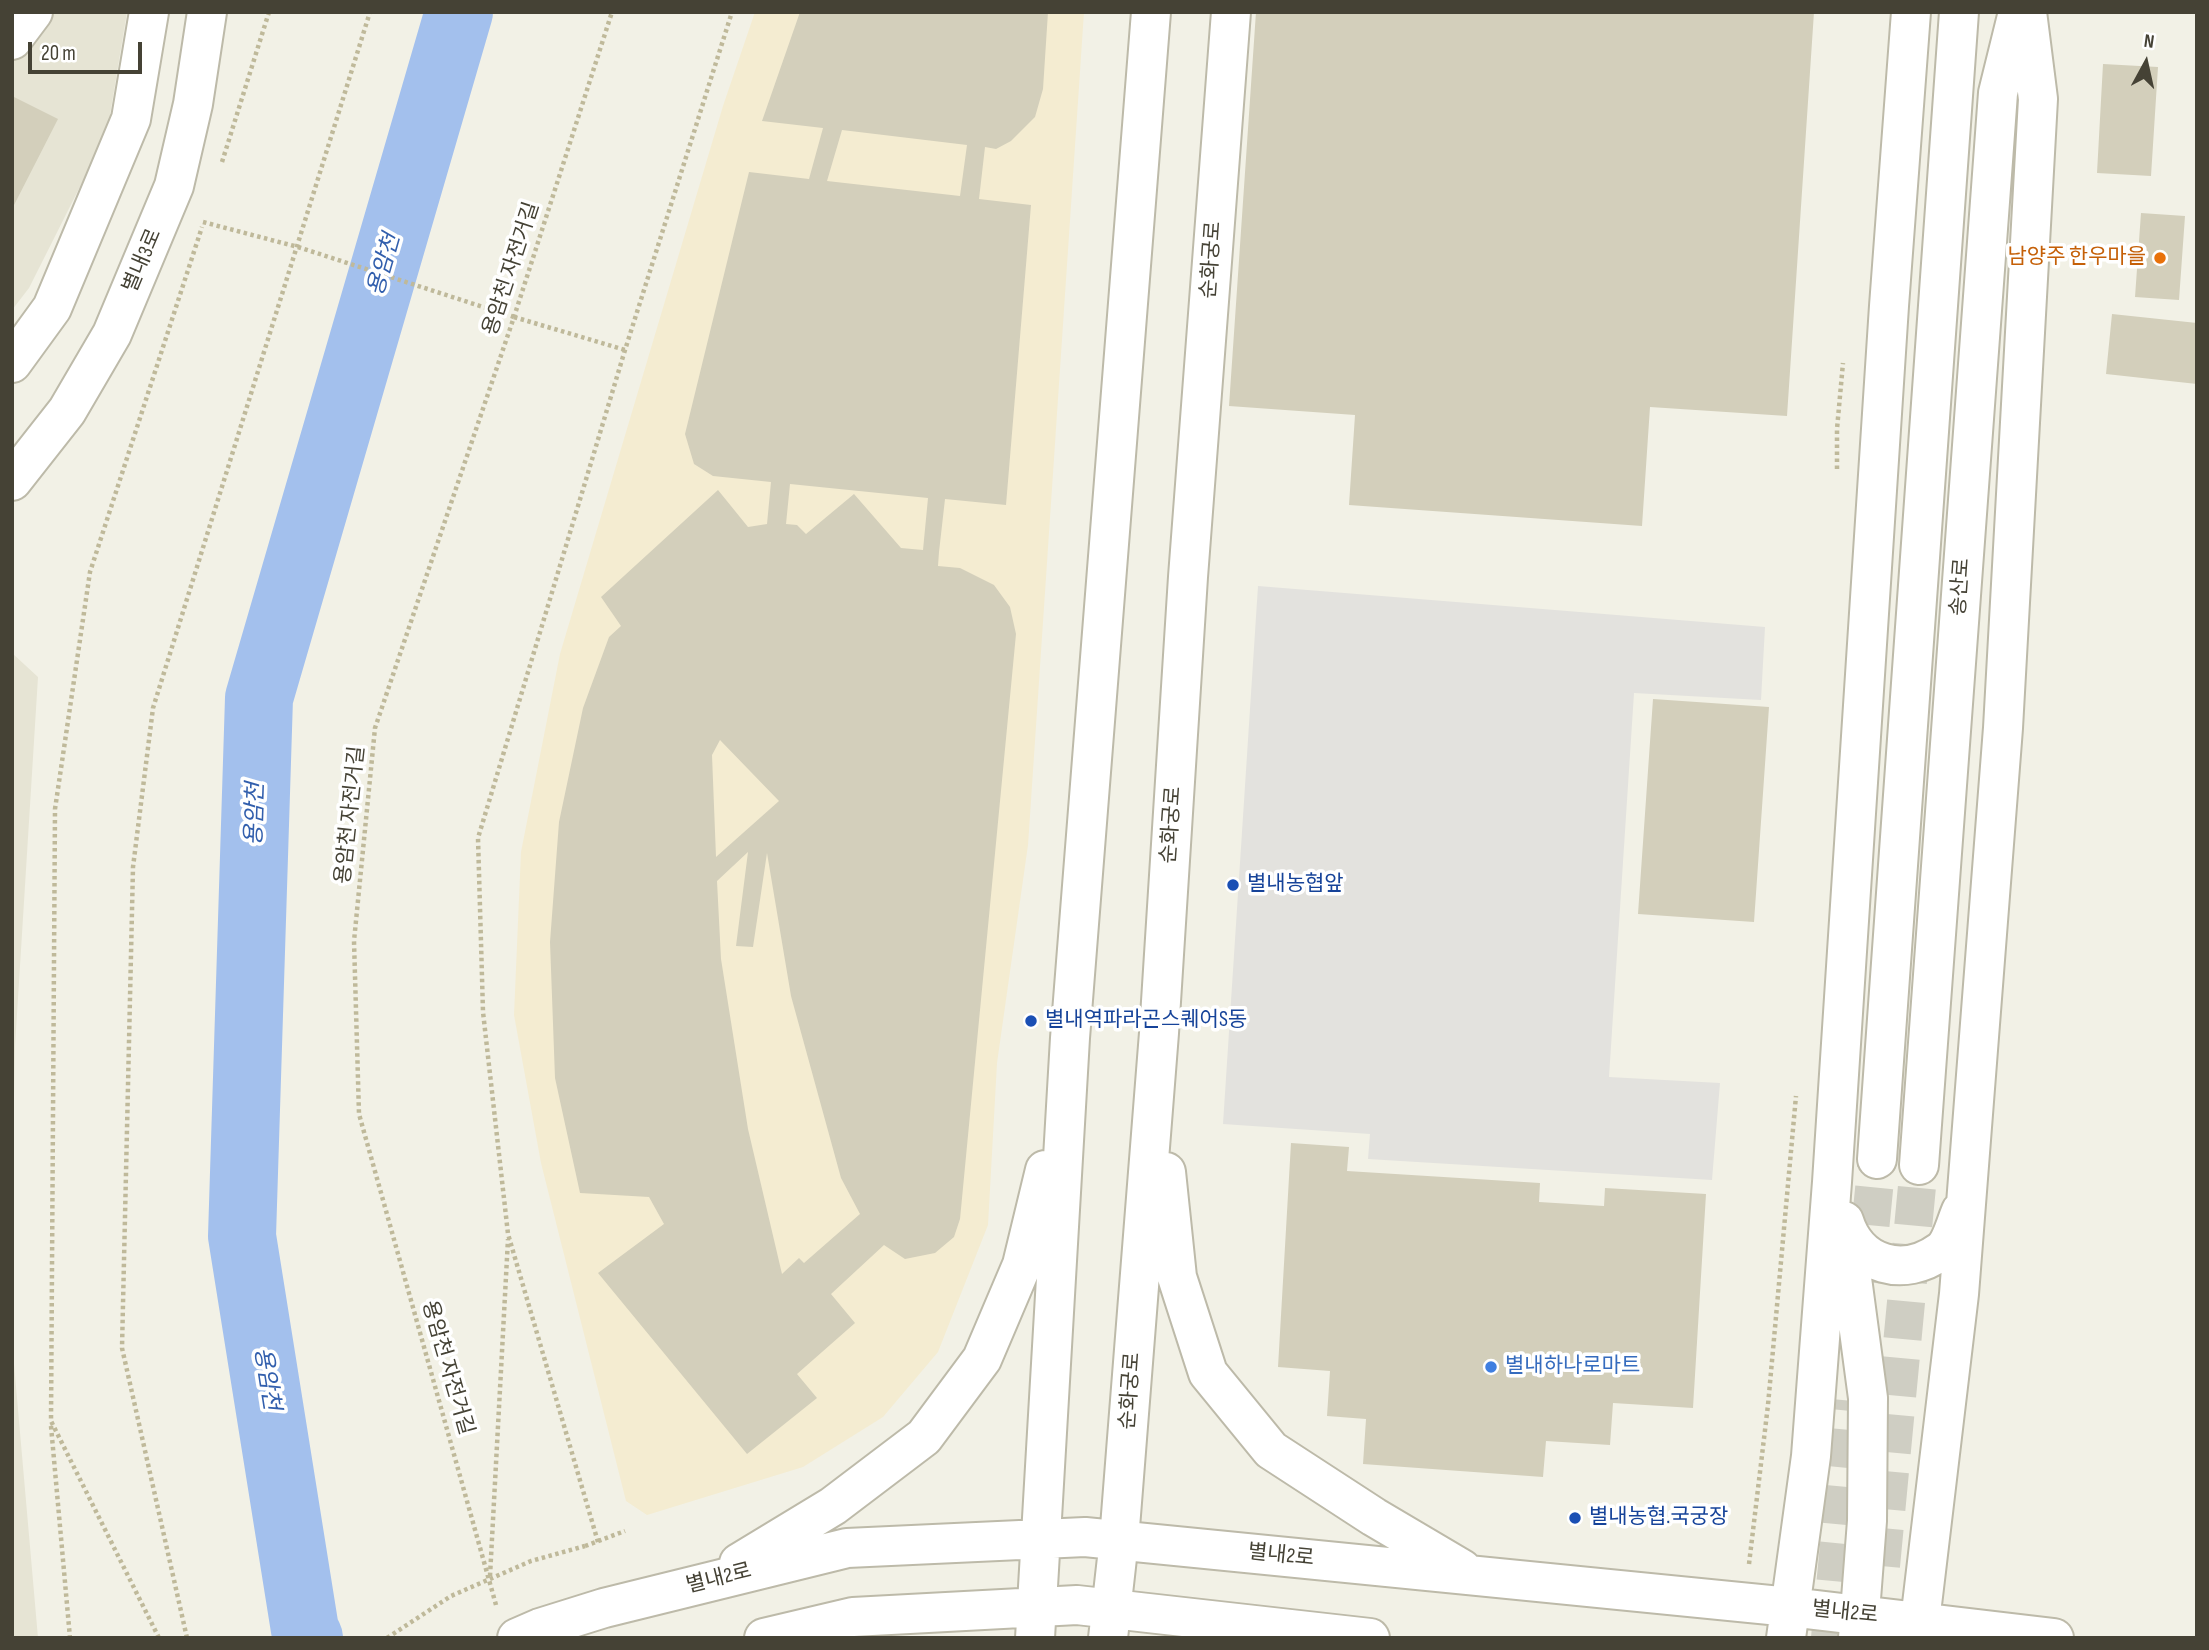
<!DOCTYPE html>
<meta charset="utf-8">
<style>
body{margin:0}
#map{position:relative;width:2209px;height:1650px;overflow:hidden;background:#f2f1e6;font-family:"Sofia Sans Condensed",sans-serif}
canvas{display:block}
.frame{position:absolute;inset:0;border:14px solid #454235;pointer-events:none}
.north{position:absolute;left:2111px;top:28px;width:70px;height:70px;-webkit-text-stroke:5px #fff;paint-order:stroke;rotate:8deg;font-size:19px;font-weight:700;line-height:28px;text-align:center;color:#454235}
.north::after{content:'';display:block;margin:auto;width:24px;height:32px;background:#454235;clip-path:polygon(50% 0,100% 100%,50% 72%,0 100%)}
.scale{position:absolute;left:28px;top:42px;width:114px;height:32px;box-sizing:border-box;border:4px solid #454235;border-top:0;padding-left:9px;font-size:21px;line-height:24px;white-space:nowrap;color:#454235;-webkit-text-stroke:5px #fff;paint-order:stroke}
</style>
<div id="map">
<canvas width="2209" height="1650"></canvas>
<div class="frame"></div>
<div class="north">N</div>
<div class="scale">20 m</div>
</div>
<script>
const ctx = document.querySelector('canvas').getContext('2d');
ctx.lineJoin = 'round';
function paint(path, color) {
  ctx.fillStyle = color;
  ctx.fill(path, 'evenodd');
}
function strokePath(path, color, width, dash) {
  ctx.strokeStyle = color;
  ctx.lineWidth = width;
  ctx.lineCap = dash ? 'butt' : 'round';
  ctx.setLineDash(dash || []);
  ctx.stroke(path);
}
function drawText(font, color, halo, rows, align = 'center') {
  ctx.font = font + ' "Sofia Sans Condensed","Noto Sans KR",sans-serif';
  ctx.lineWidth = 7;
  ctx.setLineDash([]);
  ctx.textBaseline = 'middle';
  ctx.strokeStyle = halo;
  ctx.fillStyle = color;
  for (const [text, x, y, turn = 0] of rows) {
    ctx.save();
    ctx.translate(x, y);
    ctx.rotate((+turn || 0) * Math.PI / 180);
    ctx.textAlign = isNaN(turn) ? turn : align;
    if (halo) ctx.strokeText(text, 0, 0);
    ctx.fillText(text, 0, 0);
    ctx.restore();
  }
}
paint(new Path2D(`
 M12,12H127L107,133L29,288L12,310Z
 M12,653L38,677L15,1046L12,1201Z
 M12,1341L38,1638H12Z`), '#e6e4d4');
paint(new Path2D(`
 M755,12H1084L1028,845L997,1063L988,1225L938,1352L883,1417L803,1467L647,1515L626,1501L541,1163L514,1015L521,852L560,654L723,106Z`), '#f4ecd1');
paint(new Path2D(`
 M1258,586L1765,627L1761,700L1634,693L1609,1077L1720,1083L1712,1180L1368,1159L1370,1134L1223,1124Z`), '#e3e2de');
strokePath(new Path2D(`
 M309,1638L305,1630L242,1236L259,698L459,12`), '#a3c0ed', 68);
paint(new Path2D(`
 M800,12H1048L1043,89L1035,117L1011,141L996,149L985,147L979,199L1031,205L1006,505L945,499L939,552L938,566L960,568L994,585L1010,607L1016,634L960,1219L954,1237L935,1253L905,1259L884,1245L831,1294L855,1323L797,1374L817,1398L747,1454L598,1273L664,1224L649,1197L580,1193L555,1078L550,942L559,822L583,708L609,637L621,626L601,597L718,490L748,527L767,524L771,482L713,476L694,464L685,434L749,172L809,179L823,128L762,121ZM842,130L967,145L960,196L827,181ZM790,484L928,498L923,550L901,548L854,494L806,534L797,525L786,524ZM720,740L779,801L716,857L712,755ZM748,852L736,946L753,947L767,853L791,996L841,1178L860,1214L804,1263L799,1258L782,1274L748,1129L721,959L717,881Z
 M1256,12H1814L1787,416L1650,407L1642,526L1349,505L1355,415L1229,406Z
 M2103,64L2158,67L2151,176L2097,173Z
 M12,96L58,119L12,209Z
 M2141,213L2185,216L2179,300L2135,297Z
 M2112,314L2197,323V384L2106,374Z
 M1653,699L1769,707L1754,922L1638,914Z
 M1291,1143L1349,1147L1347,1171L1540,1183L1539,1202L1604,1206L1605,1188L1706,1194L1693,1408L1613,1403L1610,1445L1546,1441L1543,1477L1363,1464L1366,1419L1327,1416L1330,1371L1278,1367Z`), '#d3cfbb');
strokePath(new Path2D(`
 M1865,1282L1877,1159
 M1881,1566L1919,1165
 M1830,1638L1853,1401`), '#cfcec3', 38, [38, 19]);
const minor = new Path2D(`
 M12,40L33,12
 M12,363L52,308L131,119L149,12
 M12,481L67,411L112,334L174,186L193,104L207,12
 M1877,1159L1959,12
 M1919,1165L1998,93L2018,12
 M1166,1172L1177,1277L1208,1373L1271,1450L1374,1517L1462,1569
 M1844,1221C1858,1266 1904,1278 1941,1251C1951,1244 1956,1222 1961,1211
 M1845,1226L1868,1398L1867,1521L1858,1638
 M739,1563L833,1506L924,1437L982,1359L1022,1265L1045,1170
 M517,1638L540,1628L604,1608L847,1548L1085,1537L1790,1607L2054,1638
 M764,1638L853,1617L1077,1605L1370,1638
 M1035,1638L1070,1038L1151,12
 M1108,1638L1119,1540L1159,1033L1188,577L1231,12
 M1786,1638L1811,1456L1832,1182L1889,306L1911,12
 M1918,1638L1959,1294L2003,728L2038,99L2027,12`);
strokePath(minor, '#bdbaa9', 42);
strokePath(new Path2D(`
 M222,162L269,12
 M514,317L625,350
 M1837,469V429L1843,363
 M51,1426L70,1638
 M598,1542L508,1234L483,1012L478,838L625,350L732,12
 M585,1546L625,1531
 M1749,1564L1768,1405L1796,1096
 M490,1576L508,1239
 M496,1605L359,1114L354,941L375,728L514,317L612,12
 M159,1638L51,1421L55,809L90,572L202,227
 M187,1638L122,1348L133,867L153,708L370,12`), '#bfb99a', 4.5, [3.5, 3.5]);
strokePath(minor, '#fff', 38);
strokePath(new Path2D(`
 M203,222L298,247L514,317
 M387,1638L451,1596L531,1561L585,1546`), '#bfb99a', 4.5, [3.5, 3.5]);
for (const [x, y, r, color] of [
 [2160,258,7,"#e8710a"],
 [1233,885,7,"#1a4fb4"],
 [1031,1021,7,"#1a4fb4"],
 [1491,1367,7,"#3f7fe0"],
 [1575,1518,7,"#1a4fb4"]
]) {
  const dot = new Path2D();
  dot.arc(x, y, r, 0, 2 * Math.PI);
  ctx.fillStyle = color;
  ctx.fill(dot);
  strokePath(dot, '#fff', 2.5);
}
drawText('21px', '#c56008', '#fff', [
 ["남양주 한우마을",2146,258]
], 'right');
drawText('21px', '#454235', '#fff', [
 ["순화궁로",1212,260,-86],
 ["별내3로",143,261,-67],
 ["용암천 자전거길",512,269,-72],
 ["송산로",1961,587,-86],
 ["용암천 자전거길",351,815,-84],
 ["순화궁로",1172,825,-86],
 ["용암천 자전거길",447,1368,74],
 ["순화궁로",1131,1391,-86],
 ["별내2로",1281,1556,6],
 ["별내2로",719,1579,-14],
 ["별내2로",1845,1613,6]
]);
drawText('21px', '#164399', '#fff', [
 ["별내농협앞",1247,885],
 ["별내역파라곤스퀘어S동",1045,1021],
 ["별내농협.국궁장",1589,1518]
], 'left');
drawText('21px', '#366cbe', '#fff', [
 ["별내하나로마트",1505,1367]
], 'left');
drawText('italic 23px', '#325fad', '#fff', [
 ["용암천",385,265,-74],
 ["용암천",256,814,-88],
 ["용암천",266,1379,81]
]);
</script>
